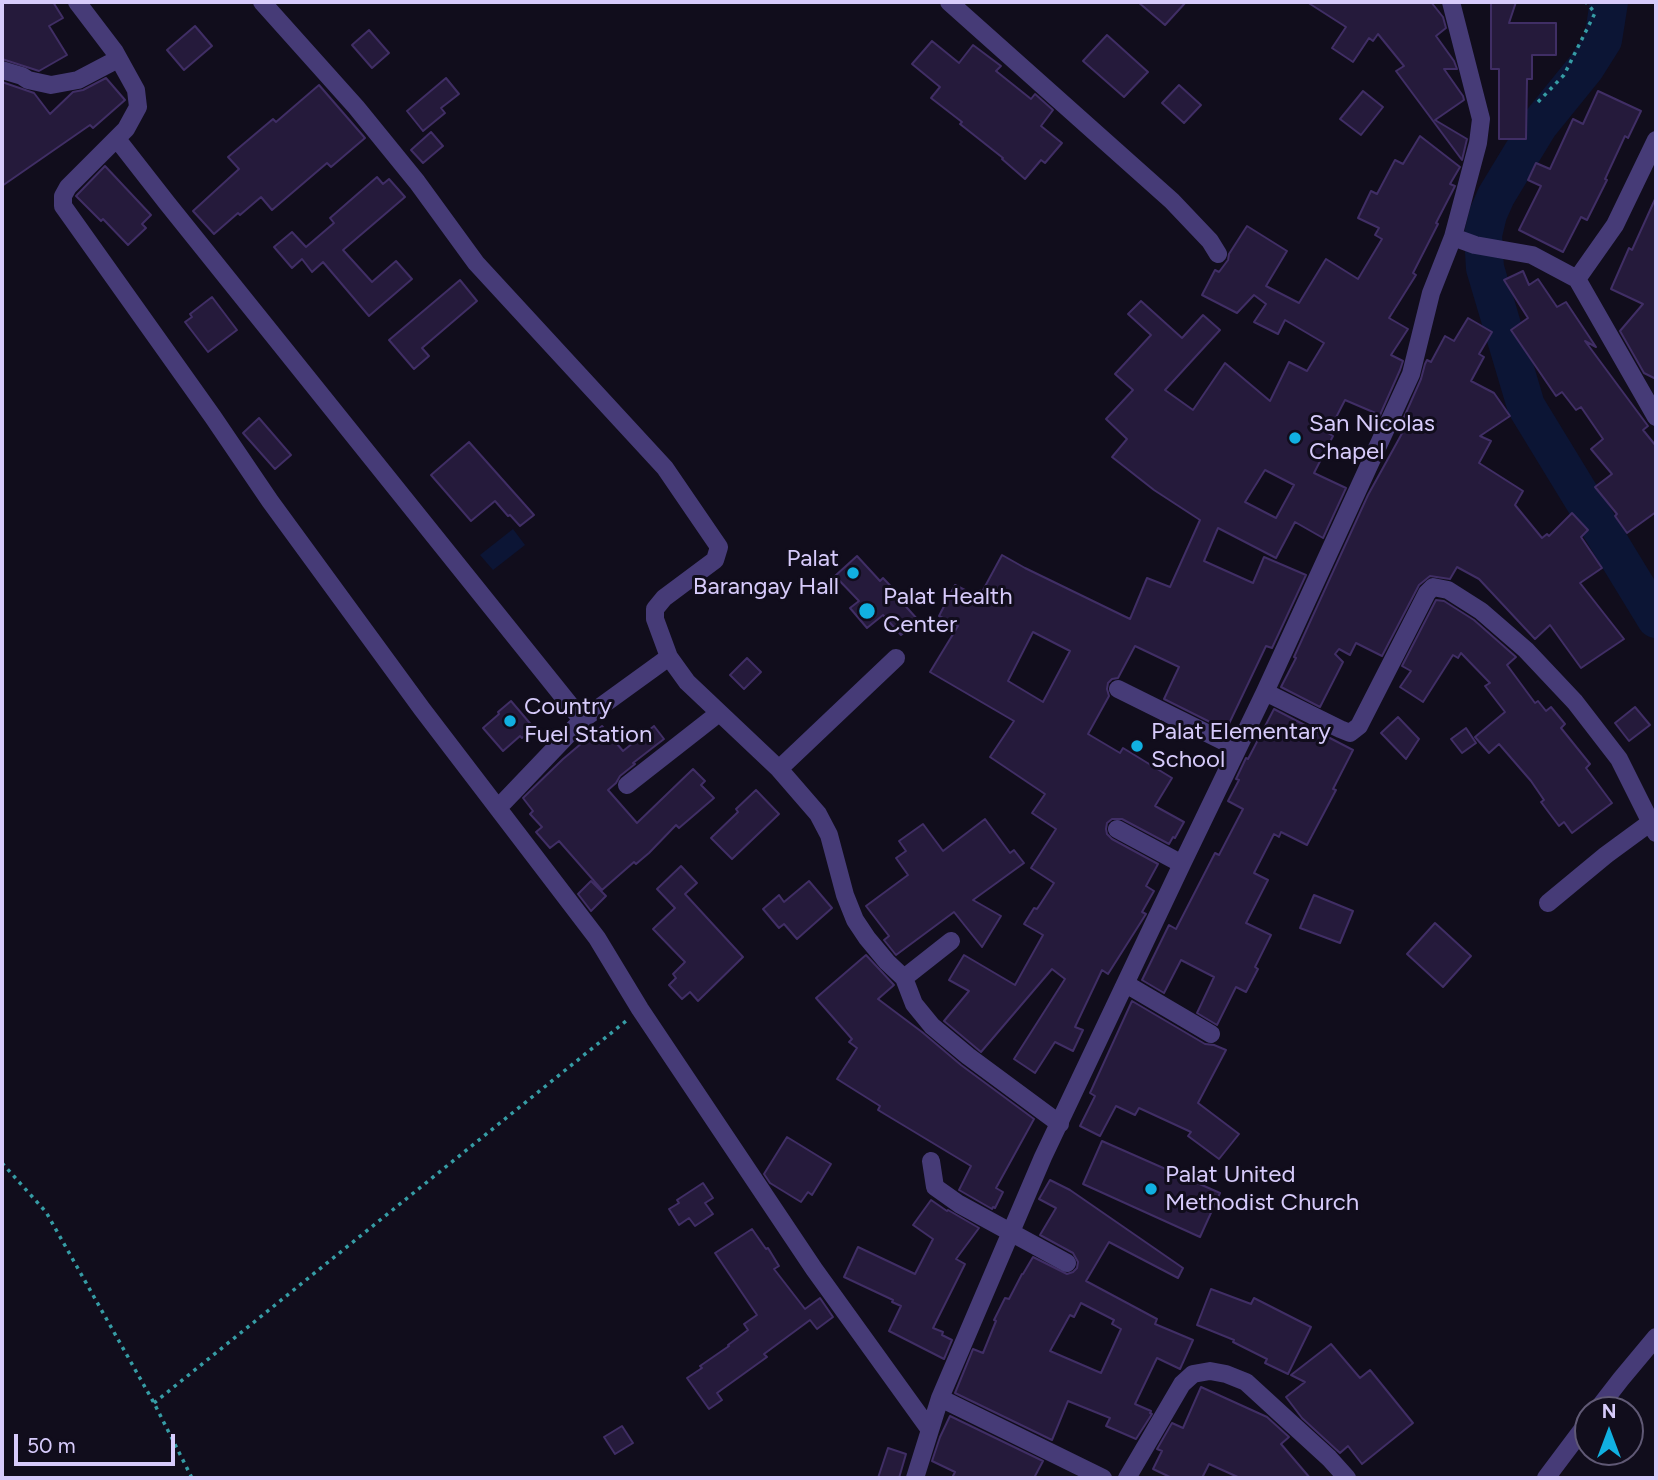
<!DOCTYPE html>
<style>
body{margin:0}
#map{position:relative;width:1658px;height:1480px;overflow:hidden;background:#110d1c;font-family:Figtree,sans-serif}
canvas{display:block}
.frame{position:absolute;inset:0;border:4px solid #d7cbfb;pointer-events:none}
.north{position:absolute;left:1574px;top:1396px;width:70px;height:70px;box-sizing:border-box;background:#110d1c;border:2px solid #605975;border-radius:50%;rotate:0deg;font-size:19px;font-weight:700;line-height:28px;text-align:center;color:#d7cbfb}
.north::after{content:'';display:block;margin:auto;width:24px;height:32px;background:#11b0e1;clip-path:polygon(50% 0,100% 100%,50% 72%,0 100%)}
.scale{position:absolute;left:14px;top:1434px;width:161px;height:32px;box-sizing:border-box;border:4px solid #d7cbfb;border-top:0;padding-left:9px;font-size:21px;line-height:24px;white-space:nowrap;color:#d7cbfb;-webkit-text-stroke:5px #110d1c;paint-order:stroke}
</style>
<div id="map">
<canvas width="1658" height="1480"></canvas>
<div class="frame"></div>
<div class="north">N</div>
<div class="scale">50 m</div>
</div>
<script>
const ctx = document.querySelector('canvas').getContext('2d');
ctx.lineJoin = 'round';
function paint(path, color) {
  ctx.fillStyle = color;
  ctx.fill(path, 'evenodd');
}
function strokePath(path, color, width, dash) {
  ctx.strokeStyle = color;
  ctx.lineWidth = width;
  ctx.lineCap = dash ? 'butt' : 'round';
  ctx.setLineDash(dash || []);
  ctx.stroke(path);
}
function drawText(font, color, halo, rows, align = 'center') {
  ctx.font = font + ' Figtree,sans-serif';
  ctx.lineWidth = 6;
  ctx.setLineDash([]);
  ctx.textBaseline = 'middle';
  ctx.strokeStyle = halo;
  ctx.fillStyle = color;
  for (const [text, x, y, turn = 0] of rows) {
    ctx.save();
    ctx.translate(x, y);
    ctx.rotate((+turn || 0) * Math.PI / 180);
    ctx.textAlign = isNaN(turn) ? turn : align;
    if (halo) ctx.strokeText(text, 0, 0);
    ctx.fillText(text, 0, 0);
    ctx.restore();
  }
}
paint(new Path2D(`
 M513,529L525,545L493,570L480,555Z`), '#0c1535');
strokePath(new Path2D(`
 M1609,2L1603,40L1586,67L1539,125L1496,196L1488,214L1483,235L1485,268L1526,406L1656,619`), '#0c1535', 38);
const building = new Path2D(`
 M2,2H53L63,18L49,26L67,55L39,71L2,59Z
 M1138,2H1186L1165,25Z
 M1307,2H1431L1443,17L1446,28L1436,36L1454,61L1457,69H1444L1463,96L1464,100L1435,120L1467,139L1462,160L1396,71L1404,66L1378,34L1373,41L1369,38L1353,62L1332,48L1346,27Z
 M1491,2H1516L1509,23H1556V55H1532V79H1527L1526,139H1499V69H1491Z
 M195,26L212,46L184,70L167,50Z
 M369,30L389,53L372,68L352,45Z
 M1107,35L1148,72L1124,97L1083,61Z
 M932,41L959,63L973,45L1001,66L996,71L1031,99L1035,94L1053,110L1041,126L1062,143L1045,163L1041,160L1025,179L1002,159L1003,158L960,124L962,122L931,98L940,87L912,64Z
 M106,78L125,100L93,128L90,125L2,186V82L34,93L50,114L73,92L83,90Z
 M446,78L459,94L441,108L445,113L423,131L407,111Z
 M319,85L365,138L331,167L327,163L272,210L261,197L240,215L238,213L214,234L193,211L239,169L228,157L273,119L276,122Z
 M1179,85L1201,105L1184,123L1162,103Z
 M1363,91L1383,107L1361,135L1340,119Z
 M1598,91L1641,111L1628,138L1625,136L1605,179L1607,180L1587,220L1581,217L1563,252L1519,230L1541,186L1528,180L1536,163L1550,169L1573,119L1583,124Z
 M431,132L443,146L423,163L411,150Z
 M1420,136L1460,167L1450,184L1455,186L1454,188L1436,223L1438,224L1413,273L1416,275L1389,318L1408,329L1391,355L1403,361L1400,370L1380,415L1345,400L1328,433L1333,436L1314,473L1346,488L1323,538L1295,522L1276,558L1218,528L1204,561L1253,583L1264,557L1306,575L1272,648L1266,646L1226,730L1164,699L1179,667L1135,646L1118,678L1112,679L1108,683L1107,689L1109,696L1088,734L1120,753L1123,748L1172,778L1155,806L1184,822L1175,838L1173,837L1169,844L1122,819H1112L1107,823L1106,829L1107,834L1112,839L1158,864L1146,886L1154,891L1142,912L1146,914L1108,974L1102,970L1075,1027L1083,1030L1073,1051L1055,1042L1035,1073L1014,1059L1065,979L1052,969L981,1052L944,1021L969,991L949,980L964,955L1015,985L1043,935L1024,924L1034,908L1037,909L1054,883L1031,868L1056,829L1032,813L1045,794L990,757L1014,721L930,672L958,626L939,616L955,585L977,596L980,590L982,592L1002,555L1025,568L1130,619L1147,578L1170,587L1200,520L1154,490L1112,457L1127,439L1106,419L1133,390L1115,374L1151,335L1128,314L1141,301L1182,338L1203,315L1220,330L1165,390L1193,410L1225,363L1270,401L1289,362L1307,371L1324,343L1285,320L1278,334L1254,322L1266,304L1254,295L1237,313L1202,295L1215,270L1219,272L1228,260L1229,254L1247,226L1287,251L1266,286L1299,303L1326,259L1358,279L1382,239L1375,235L1379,228L1358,218L1371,191L1377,194L1395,160L1403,164ZM1265,470L1294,485L1276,518L1245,502ZM1033,632L1070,651L1043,702L1008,681Z
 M105,166L151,215L142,224L146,228L128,245L103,219L101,221L76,196Z
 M377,177L383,184L389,179L405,197L343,250L372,282L396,261L412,279L369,316L323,262L312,272L302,259L292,268L274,247L292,232L306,247L334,223L330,218Z
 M1656,197V379L1644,373L1620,331L1643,304L1611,289L1629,248L1632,250Z
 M1523,271L1529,285L1538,279L1557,307L1566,302L1596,347L1585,341L1648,426L1643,430L1656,446V512L1627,533L1615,516L1617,514L1595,487L1612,474L1591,449L1603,439L1581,407L1576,410L1562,392L1556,396L1511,330L1528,318L1504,280Z
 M460,280L477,301L422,348L429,356L414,369L389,340Z
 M212,297L237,330L208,352L185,322L192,317L190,314Z
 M1468,318L1492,332L1479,354L1484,357L1471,381L1494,393L1510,416L1480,436L1491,441L1479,463L1523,491L1515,505L1542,538L1547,534L1549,536L1572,513L1588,530L1581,537L1602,568L1580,583L1624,639L1581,668L1550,625L1535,639L1479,579L1457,567L1450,579L1430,576L1419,585L1382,656L1356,643L1350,655L1339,649L1335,654L1343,662L1320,707L1281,687L1296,658L1294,657L1368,495L1405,428L1401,426V424L1421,379L1425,364L1427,360L1431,362L1445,336L1454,341Z
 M259,418L291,455L275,469L243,433Z
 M469,442L534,515L520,526L510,515L508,516L495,501L471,521L431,475Z
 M857,556L880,581L883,578L902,598L900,600L918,620L901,635L883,615L867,628L850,608L859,601L835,576Z
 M1436,600L1444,601L1474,620L1516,657L1507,665L1535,703L1538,701L1546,711L1551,707L1565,724L1561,728L1590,764L1586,768L1612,803L1572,833L1564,822L1559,826L1541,802L1544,800L1531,781L1499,744L1489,753L1475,737L1505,712L1485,686L1490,683L1461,653L1458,658L1453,655L1423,702L1400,687L1411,671L1402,666Z
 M747,658L761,672L744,689L730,675Z
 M511,701L534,728L522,738L520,736L503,751L483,728L499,714L498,712Z
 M1635,707L1650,725L1629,741L1615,723Z
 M1274,709L1353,750L1333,789L1336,790L1307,845L1281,832L1279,837L1274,834L1254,873L1268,880L1246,923L1271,935L1255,967L1258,969L1246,992L1236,987L1217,1025L1197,1013L1214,977L1181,960L1164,993L1142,980L1169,925L1176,929L1215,853L1219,855L1243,809L1228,801L1239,780L1236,779L1246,758L1248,759Z
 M1398,717L1419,739L1406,759L1381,733Z
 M602,726L623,751L654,726L664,739L633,763L635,764L620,776L616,783L608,790L637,823L693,769L705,781L701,785L714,798L679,828L676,825L649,853L636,864L634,862L602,890L559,841L550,848L536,832L542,827L530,814L533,811L523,798L563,759Z
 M1466,728L1476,743L1462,753L1451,739Z
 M756,790L779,814L732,859L711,838L738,812L736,809Z
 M985,819L1010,853L1014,850L1024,863L973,900L1001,916L982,947L954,912L896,955L884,940L889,936L866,906L908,875L896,858L906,851L899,841L923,824L943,851Z
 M681,866L697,883L685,894L743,957L698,1001L690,992L682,999L669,985L676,978L673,974L685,962L653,929L675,908L657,889Z
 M591,881L606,896L591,911L578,894Z
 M809,881L832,908L797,939L784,924L779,928L763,909L779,895L784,902Z
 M1314,895L1353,911L1340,943L1300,928Z
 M1435,923L1471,956L1443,987L1407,954Z
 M866,955L894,985L878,999L922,1032L961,1065L1034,1119L996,1188L1003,1192L995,1208L993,1207L992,1209L959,1190L971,1166L878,1110L880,1106L837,1079L857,1048L849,1042L852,1039L816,998Z
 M1132,1001L1205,1044L1214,1045L1226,1050L1198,1103L1239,1134L1219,1159L1188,1136L1191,1132L1139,1108L1135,1115L1116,1106L1100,1136L1080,1126L1095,1096L1090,1093Z
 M787,1137L831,1164L812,1195L808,1192L801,1202L770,1183L764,1174Z
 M1102,1141L1220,1193L1200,1237L1083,1184Z
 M1050,1180L1070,1190L1183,1268L1178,1278L1109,1242L1086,1281L1157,1319L1155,1324L1193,1340L1180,1369L1157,1358L1135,1404L1151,1411L1150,1413L1152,1414L1136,1439L1106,1426L1110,1418L1068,1401L1052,1440L955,1393L973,1349L983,1353L996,1321L994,1320L1005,1298L1009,1299L1022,1274H1023L1033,1257L1067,1274L1073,1272L1077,1268L1078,1262L1073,1253L1040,1235L1056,1208L1039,1199ZM1081,1303L1114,1320L1112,1324L1121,1329L1101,1373L1050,1351L1070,1315L1074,1317Z
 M703,1183L713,1198L705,1203L713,1214L695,1226L689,1218L679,1225L669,1209L679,1203L677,1200Z
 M931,1200L947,1211L948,1210L979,1228L956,1259L965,1264L933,1328L943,1332L942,1335L952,1340L944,1359L889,1331L901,1306L892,1302L893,1300L844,1277L858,1247L915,1274L933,1239L913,1225Z
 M752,1229L766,1249L768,1248L779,1266L774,1269L805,1309L820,1298L833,1317L817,1329L810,1320L764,1354L767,1357L717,1393L722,1400L709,1409L687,1378L702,1368L700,1366L729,1346L728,1345L748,1330L744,1324L757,1315L715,1253Z
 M1211,1289L1251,1304L1254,1298L1311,1327L1288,1374L1265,1363L1267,1359L1233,1342L1234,1340L1197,1325Z
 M1331,1344L1360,1378L1370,1370L1413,1423L1362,1464L1348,1446L1340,1453L1302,1418L1286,1397L1305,1382L1291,1375Z
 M1201,1387L1267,1417L1289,1437L1281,1444L1310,1478H1240L1209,1464L1202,1478H1172L1153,1469L1162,1451L1157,1449L1172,1423L1183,1428Z
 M950,1416L1043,1461L1034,1478H952L955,1472L932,1461L940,1437Z
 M622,1426L633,1443L615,1454L604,1437Z
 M888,1448L906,1454L899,1478H878Z`);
paint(building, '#251a3b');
strokePath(building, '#402e65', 2);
strokePath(new Path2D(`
 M1538,102L1564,75L1595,13L1586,2
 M2,1163L46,1212L154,1403L192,1478
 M154,1403L626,1021`), '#369ca5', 3.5, [3.5, 5]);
strokePath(new Path2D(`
 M77,2L115,52L136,90L138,107L126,129L68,187L63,196V206L213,417L270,501L422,709L597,938L640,1009L814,1269L930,1430
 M262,2L356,107L417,182L476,263L665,468L719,547L715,560L664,598L655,609V619L669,657L687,682L779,769L818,814L829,835L845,895L855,920L867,938L887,962L904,978L914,1004L932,1026L968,1056L1060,1124
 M949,2L1172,201L1210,241L1218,254
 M2,70L22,76L28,80L51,85L78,80L118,59
 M117,139L167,203L582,720
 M1453,237L1475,245L1532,255L1577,279L1656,417
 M1577,279L1615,225L1656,140
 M1118,689L1237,748
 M1265,692L1340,729L1350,733L1359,726L1427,593L1433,587L1448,590L1481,611L1526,650L1575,702L1619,759L1656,833
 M779,769L896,658
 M627,785L719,713
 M498,808L582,720L669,657
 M1117,829L1182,864
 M1548,903L1606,855L1651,822
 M904,978L951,941
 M1126,984L1211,1034
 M931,1161L935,1187L959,1204L1067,1263
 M940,1398L1103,1478
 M1597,1410L1621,1379L1656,1337
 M915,1478L940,1398L1043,1157L1182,864L1265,692L1411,374L1431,293L1453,237L1478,143L1481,119L1451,2
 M1127,1478L1182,1384L1193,1374L1210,1371L1226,1374L1246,1382L1329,1458L1347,1478
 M1546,1478L1588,1422`), '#463b77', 18);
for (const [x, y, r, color] of [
 [1295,438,7,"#11b0e1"],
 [853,573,7,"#11b0e1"],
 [867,611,9,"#11b0e1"],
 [510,721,7,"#11b0e1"],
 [1137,746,7,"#11b0e1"],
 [1151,1189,7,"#11b0e1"]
]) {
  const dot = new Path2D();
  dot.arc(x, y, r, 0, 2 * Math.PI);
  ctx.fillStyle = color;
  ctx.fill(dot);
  strokePath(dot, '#110d1c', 2.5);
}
drawText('24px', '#d7cbfb', '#110d1c', [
 ["San Nicolas",1309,424],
 ["Chapel",1309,452],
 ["Palat",839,559,"right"],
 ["Barangay Hall",839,587,"right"],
 ["Palat Health",883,597],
 ["Center",883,625],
 ["Country",524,707],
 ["Fuel Station",524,735],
 ["Palat Elementary",1151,732],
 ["School",1151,760],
 ["Palat United",1165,1175],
 ["Methodist Church",1165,1203]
], 'left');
</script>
